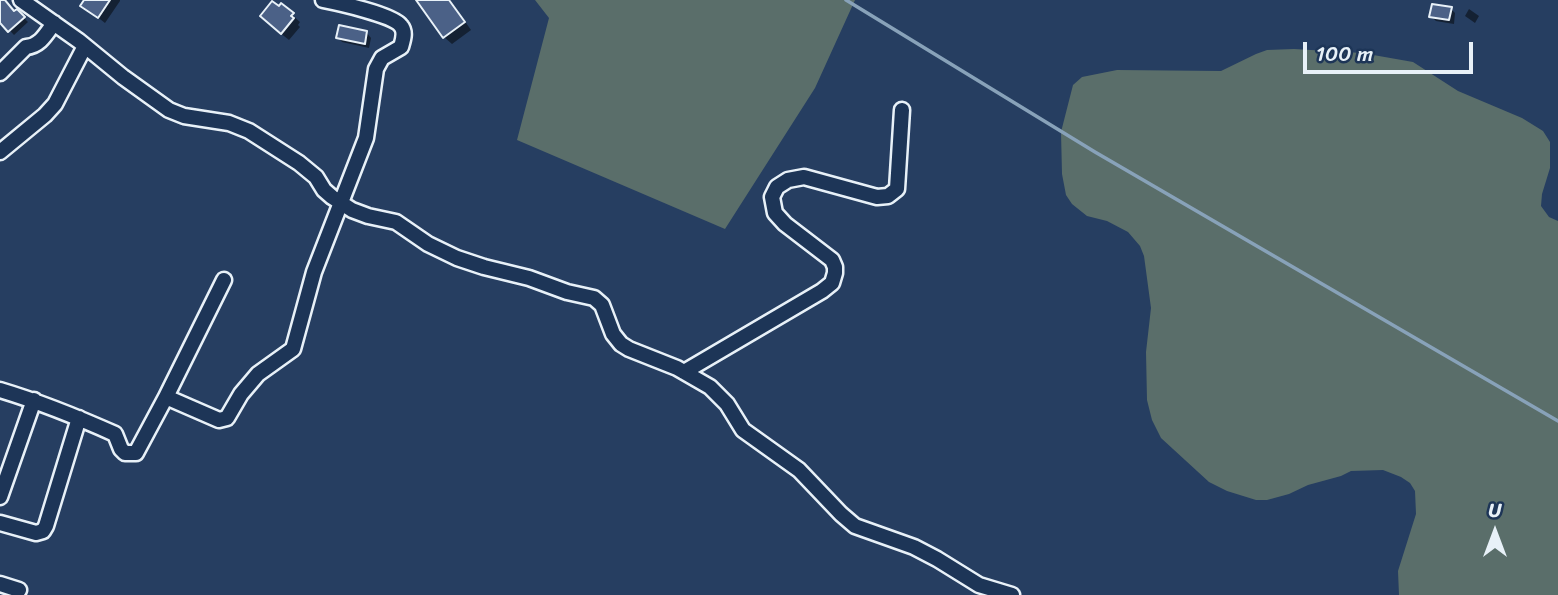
<!DOCTYPE html>
<style>
body{margin:0}
#map{position:relative;width:1558px;height:595px;overflow:hidden;background:#263e61;font-family:Sriracha,sans-serif}
canvas{display:block}
.north{position:absolute;left:1460px;top:497px;width:70px;height:70px;-webkit-text-stroke:5px #1d3557;paint-order:stroke;rotate:0deg;font-size:19px;font-weight:700;line-height:28px;text-align:center;color:#e8f1f8}
.north::after{content:'';display:block;margin:auto;width:24px;height:32px;background:#e8f1f8;clip-path:polygon(50% 0,100% 100%,50% 72%,0 100%)}
.scale{position:absolute;left:1303px;top:42px;width:170px;height:32px;box-sizing:border-box;border:4px solid #e8f1f8;border-top:0;padding-left:9px;font-size:21px;line-height:24px;white-space:nowrap;color:#e8f1f8;-webkit-text-stroke:5px #1d3557;paint-order:stroke}
</style>
<div id="map">
<canvas width="1558" height="595"></canvas>
<div class="north">U</div>
<div class="scale">100 m</div>
</div>
<script>
const ctx = document.querySelector('canvas').getContext('2d');
ctx.lineJoin = 'round';
function paint(path, color) {
  ctx.fillStyle = color;
  ctx.fill(path, 'evenodd');
}
function strokePath(path, color, width, dash) {
  ctx.strokeStyle = color;
  ctx.lineWidth = width;
  ctx.lineCap = dash ? 'butt' : 'round';
  ctx.setLineDash(dash || []);
  ctx.stroke(path);
}
paint(new Path2D(`
 M535,0H855L815,88L725,229L517,140L549,18Z
 M1294,49L1362,53L1413,62L1458,91L1522,118L1543,131L1550,142V168L1542,194L1541,206L1549,217L1558,221V595H1399L1398,571L1416,514L1415,491L1410,483L1401,477L1383,470L1351,471L1341,476L1308,485L1289,494L1267,500H1256L1227,491L1209,482L1161,438L1152,420L1147,400L1146,352L1151,308L1144,256L1140,246L1128,232L1107,221L1087,216L1072,204L1066,195L1062,174L1061,132L1073,85L1082,77L1117,70L1221,71L1256,54L1267,50Z`), '#5a6e6a');
paint(new Path2D(`
 M0,0L14,13L17,11L28,22L14,35L0,20Z
 M86,0H120V1L105,23L82,5Z
 M418,0H450L471,30L452,44L444,37Z
 M281,5L300,22L298,25L300,27L289,40L269,24Z
 M1451,9L1455,13L1454,24L1436,21L1431,16Z
 M1469,9L1479,16L1475,23L1465,16Z
 M367,33L371,38L369,48L342,42L338,37Z`), '#0007');
strokePath(new Path2D(`
 M846,0L1095,152L1558,421`), '#88a2b9', 3.5);
const building = new Path2D(`
 M0,0H5L14,11L17,9L25,17L8,32L0,23Z
 M84,0H110L98,18L80,6Z
 M416,0H449L465,22L443,38Z
 M272,1L279,6L281,3L294,13L291,16L294,18L281,34L260,16Z
 M1432,4L1452,7L1449,20L1429,17Z
 M339,25L367,31L365,44L336,38Z`);
paint(building, '#4b6187');
strokePath(building, '#e8f1f8', 2);
const minor = new Path2D(`
 M21,0L79,41L123,77L169,110L184,116L229,123L249,131L299,163L316,177L324,190L332,197L352,210L368,216L396,222L428,244L457,258L484,267L529,278L567,292L594,298L602,305L613,334L621,344L629,349L677,368L710,387L727,404L743,430L799,470L841,514L855,526L914,547L937,559L979,585L1012,595
 M0,73L26,47C40,46 46,34 54,23
 M0,152L45,115L55,104L85,46
 M684,372L822,291L832,283L835,273V267L832,260L785,224L775,213L772,197L777,187L788,180L804,177L877,197L888,196L897,189L902,110
 M0,390C40,402 77,417 115,434L121,449L125,453H136L166,397L219,420L227,418L241,394L258,374L293,349L314,272L366,138L376,69L382,58L401,47C403,40 406,32 401,26C394,15 338,3 323,0
 M166,397L224,280
 M0,497L34,400
 M0,523L36,533L43,531L46,526L79,418
 M0,584L19,590`);
strokePath(minor, '#e8f1f8', 19);
strokePath(minor, '#1d3557', 14);
</script>
